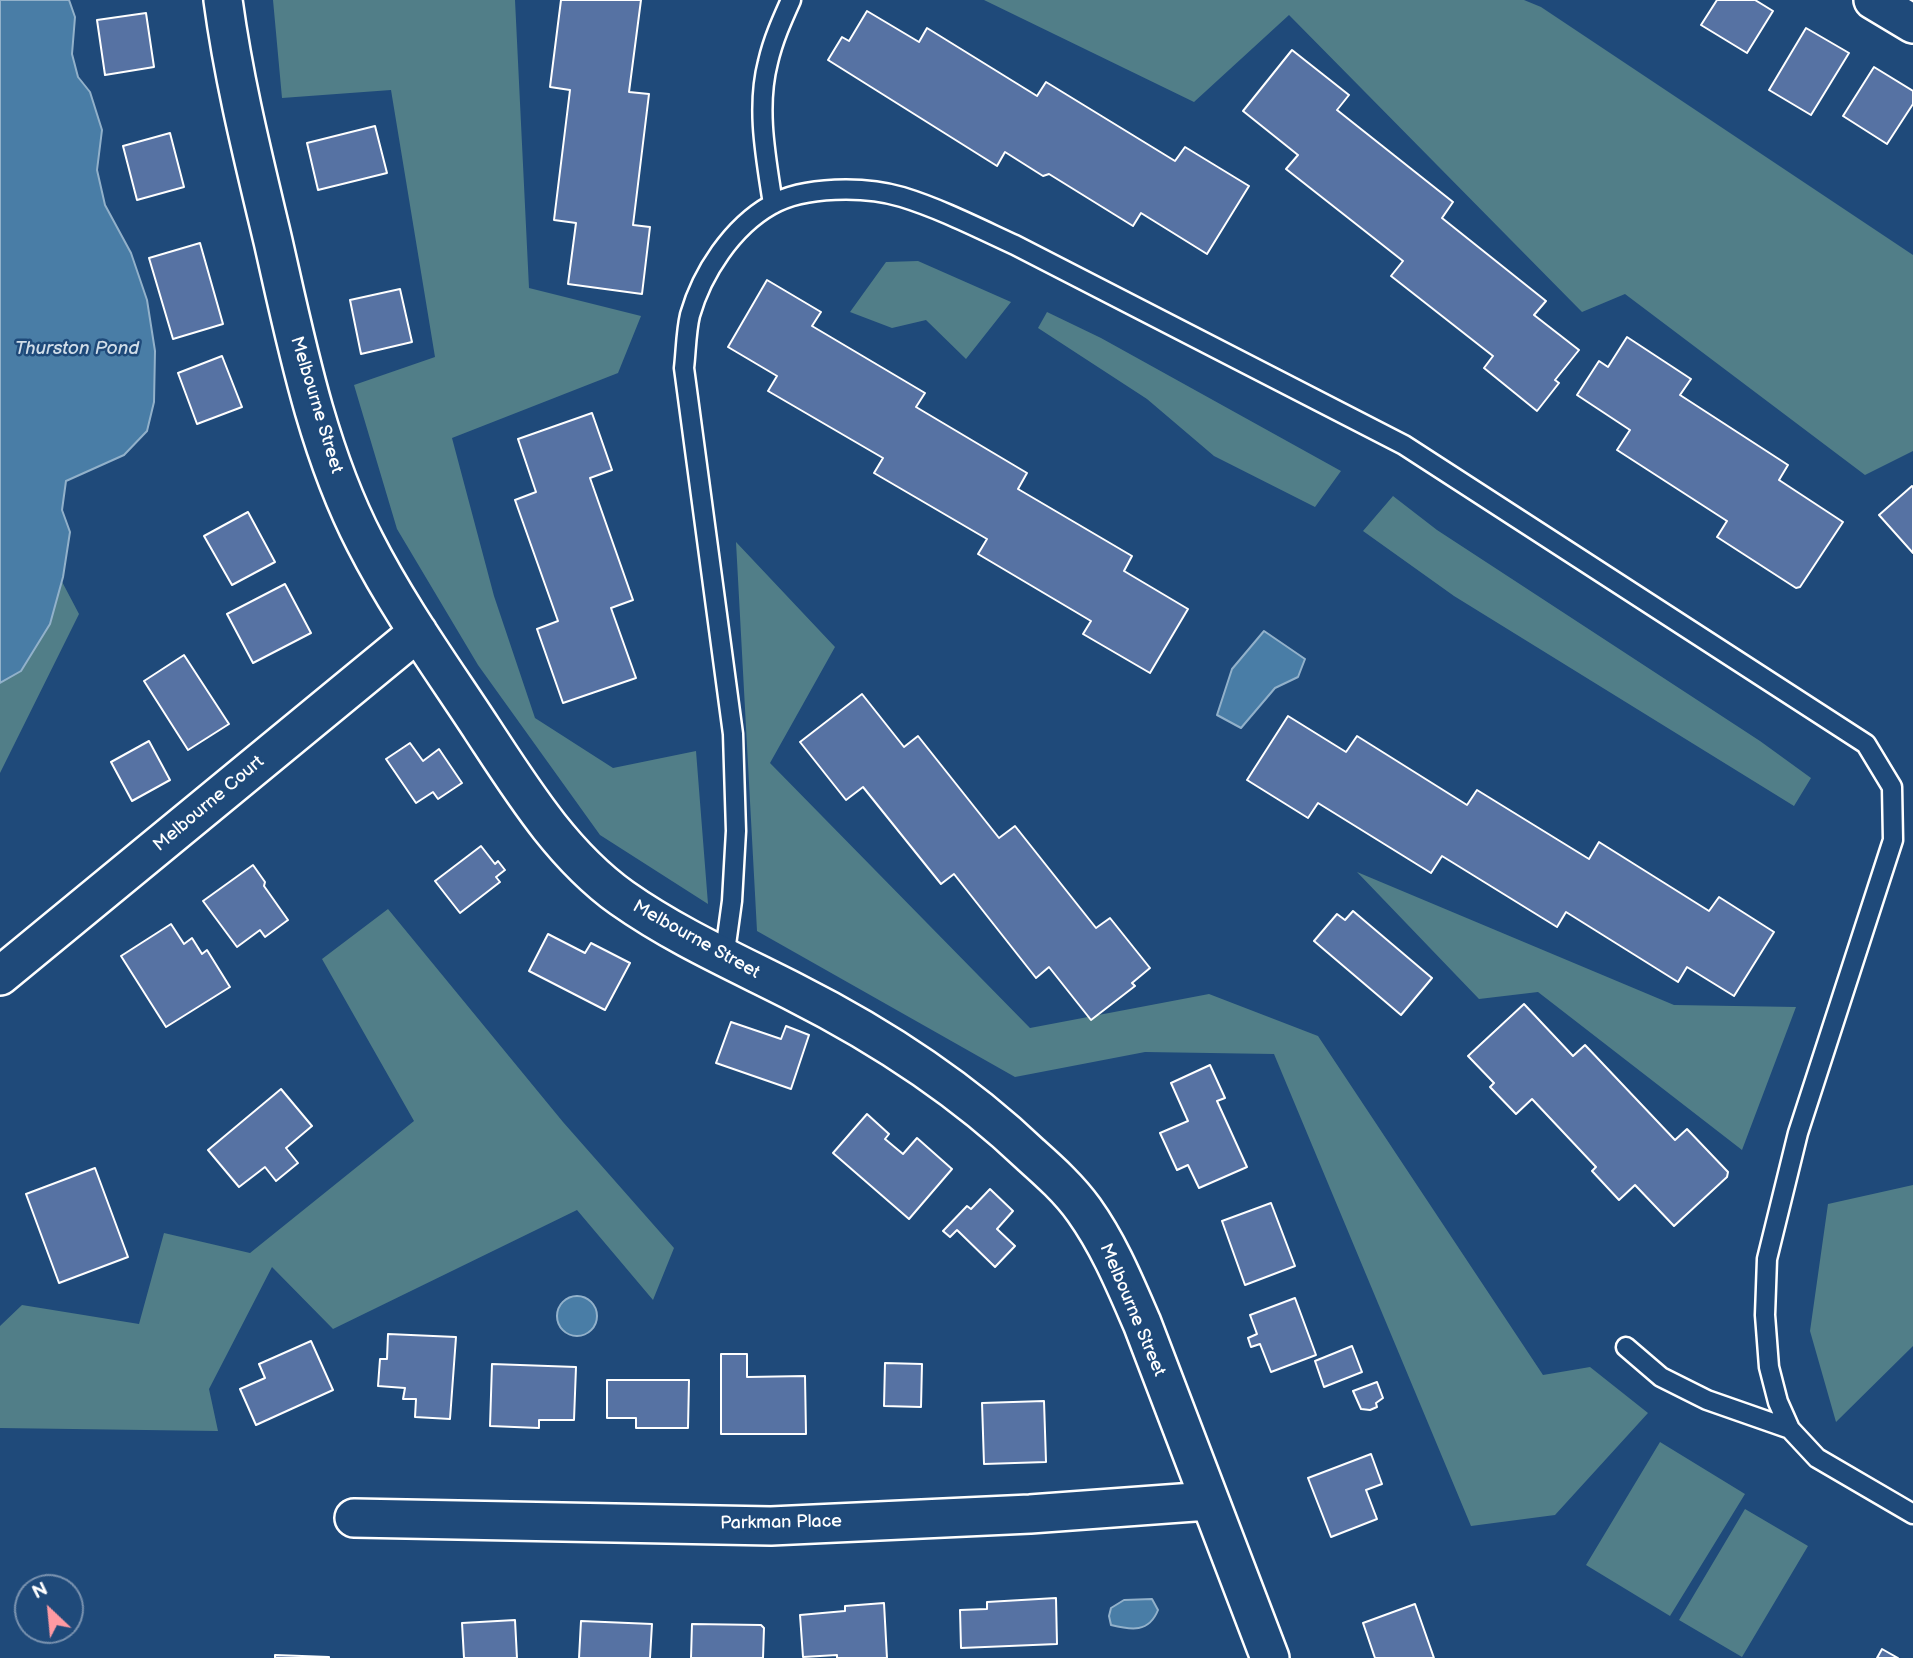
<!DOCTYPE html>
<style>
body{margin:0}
#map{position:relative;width:1913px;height:1658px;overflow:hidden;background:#1f4a7a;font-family:"Balsamiq Sans",sans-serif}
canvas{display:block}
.north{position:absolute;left:14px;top:1574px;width:70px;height:70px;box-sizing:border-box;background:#1f4a7a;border:2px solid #7992af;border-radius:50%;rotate:334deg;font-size:19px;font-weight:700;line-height:28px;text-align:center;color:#fff}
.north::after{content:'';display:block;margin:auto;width:24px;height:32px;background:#ff9aa2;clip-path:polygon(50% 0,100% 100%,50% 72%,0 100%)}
</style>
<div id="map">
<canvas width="1913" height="1658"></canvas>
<div class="north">N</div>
</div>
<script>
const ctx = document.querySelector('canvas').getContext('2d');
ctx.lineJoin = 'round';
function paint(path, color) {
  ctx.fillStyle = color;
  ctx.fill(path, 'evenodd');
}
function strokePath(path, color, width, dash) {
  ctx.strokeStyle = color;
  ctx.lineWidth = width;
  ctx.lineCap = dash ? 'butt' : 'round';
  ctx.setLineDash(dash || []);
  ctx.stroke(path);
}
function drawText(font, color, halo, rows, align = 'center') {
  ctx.font = font + ' "Balsamiq Sans",sans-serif';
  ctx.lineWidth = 5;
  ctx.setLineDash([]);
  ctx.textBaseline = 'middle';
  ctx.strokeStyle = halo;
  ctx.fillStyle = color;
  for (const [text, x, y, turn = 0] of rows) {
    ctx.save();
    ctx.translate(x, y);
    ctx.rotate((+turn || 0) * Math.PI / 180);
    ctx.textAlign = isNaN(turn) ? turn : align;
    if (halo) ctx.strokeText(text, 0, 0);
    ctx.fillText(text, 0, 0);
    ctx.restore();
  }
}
paint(new Path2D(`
 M273,0H515L529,288L641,316L618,373L452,438L494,596L535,718L613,768L696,751L708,904L600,835L478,665L397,529L354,385L435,357L391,90L282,98Z
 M984,0H1524L1541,7L1913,255V451L1865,475L1625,294L1582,312L1289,15L1194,102Z
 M918,261L1011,302L966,359L926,320L892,328L850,312L886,262Z
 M1047,312L1101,338L1341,471L1315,507L1214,456L1147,399L1038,328Z
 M1393,496L1437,530L1760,741L1811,778L1794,806L1454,596L1363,531Z
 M29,519L79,614L0,773V526Z
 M736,542L835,647L770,763L1030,1028L1209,994L1318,1036L1543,1375L1590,1367L1648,1413L1555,1515L1471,1526L1274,1054L1145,1052L1015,1077L757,931Z
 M1357,872L1674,1005L1796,1007L1742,1150L1538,992L1479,999Z
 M388,909L563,1122L674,1248L653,1300L577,1210L333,1329L272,1267L209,1389L218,1431L0,1428V1326L22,1305L139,1324L164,1233L250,1253L414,1121L322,959Z
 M1913,1185V1346L1836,1422L1810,1331L1828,1204Z
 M1660,1442L1745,1494L1670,1616L1586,1565Z
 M1745,1509L1808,1546L1742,1657L1679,1620Z`), '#517e88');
const water = new Path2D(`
 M0,0H69L75,17L72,54L78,77L90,92L102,130L97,170L105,205L131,253L147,300L155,351L154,402L147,431L124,455L66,481L62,510L70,532L63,577L50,624L21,671L0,683Z
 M1264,631L1305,659L1298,677L1275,688L1241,728L1217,715L1232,669Z
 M557 1316a20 20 0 1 1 40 0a20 20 0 1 1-40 0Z
 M1152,1599L1158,1610C1149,1633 1131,1630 1111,1625L1109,1616L1111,1608L1124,1600Z`);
paint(water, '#497da6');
strokePath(water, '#92b1ca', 2);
const building = new Path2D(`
 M561,0H641L629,92L649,94L633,225L650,227L642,294L568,284L576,223L554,220L570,90L550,87Z
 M1717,0H1755L1773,11L1747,53L1701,25Z
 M867,11L919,42L927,28L1037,96L1046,82L1175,161L1185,147L1249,186L1207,254L1141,213L1133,226L1049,174L1043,176L1005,152L997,166L828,60L842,37L849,41Z
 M146,13L154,67L105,75L97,20Z
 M1806,28L1849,53L1811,115L1769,90Z
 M1292,50L1349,95L1337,110L1453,202L1442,218L1546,301L1534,315L1579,350L1555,380L1559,383L1537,411L1484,368L1493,356L1391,276L1403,261L1286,169L1298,155L1243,111Z
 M1874,67L1913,91V104L1887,144L1843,116Z
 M375,126L387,173L318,190L307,143Z
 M170,133L184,187L137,200L123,146Z
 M200,243L223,324L173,339L149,258Z
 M767,280L821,312L812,326L925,393L916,407L1027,473L1018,489L1132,556L1124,571L1188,609L1150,673L1083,634L1091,621L978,554L987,539L874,473L883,458L768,391L777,376L728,347Z
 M400,289L412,342L361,354L350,300Z
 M1627,337L1691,379L1680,395L1788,465L1779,480L1843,522L1800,587L1796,588L1717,537L1727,521L1617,450L1630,430L1577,395L1599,361L1608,367Z
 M222,356L242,407L197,424L178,373Z
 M592,413L612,470L590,478L633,600L611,608L636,678L563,703L537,629L558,621L515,500L536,492L518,439Z
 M1912,486L1913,487V553L1879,515Z
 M248,512L275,562L232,585L204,536Z
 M285,584L311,633L253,663L227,614Z
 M184,655L229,724L188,750L144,681Z
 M862,694L904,747L918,736L999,838L1015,826L1096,928L1110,918L1150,968L1132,983L1135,986L1091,1020L1049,967L1036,978L954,874L941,884L863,787L846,800L800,742Z
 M1288,716L1346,752L1357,736L1467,805L1477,790L1589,859L1599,842L1709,911L1719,897L1774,932L1734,996L1687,967L1678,982L1566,912L1557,927L1442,856L1431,873L1318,803L1308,818L1247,780Z
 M149,741L170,780L132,801L111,762Z
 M410,743L423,761L439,749L462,783L438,799L433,792L416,803L386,759Z
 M481,846L495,864L498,861L505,870L496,877L500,882L460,913L435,881Z
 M253,865L265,882L264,886L288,920L265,937L260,930L237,947L203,901Z
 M1353,911L1432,978L1401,1015L1314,941L1337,914L1345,920Z
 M171,924L184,944L192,938L202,954L207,950L230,987L166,1027L121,956Z
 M548,934L585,953L591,943L630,963L605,1010L529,971Z
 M1524,1004L1573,1056L1585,1045L1675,1140L1687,1129L1728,1172L1727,1177L1674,1226L1635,1185L1619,1200L1592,1171L1596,1167L1532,1099L1516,1114L1490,1087L1494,1083L1468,1056Z
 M731,1022L781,1039L786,1026L809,1035L791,1089L716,1063Z
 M1210,1065L1225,1098L1217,1101L1247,1167L1199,1188L1188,1165L1177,1170L1160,1133L1188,1121L1171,1083Z
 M281,1089L312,1126L286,1148L298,1163L276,1181L265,1167L239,1187L208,1150Z
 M867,1114L889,1134L885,1139L903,1154L917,1138L952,1169L909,1219L833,1153Z
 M95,1168L128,1257L59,1283L26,1194Z
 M990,1189L1013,1211L997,1229L1015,1246L995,1267L957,1230L950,1237L943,1231L967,1206L971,1209Z
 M1271,1203L1295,1266L1245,1285L1222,1221Z
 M1295,1298L1316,1355L1271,1372L1260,1344L1251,1347L1248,1338L1257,1334L1250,1315Z
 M388,1334L456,1337L450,1419L415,1417L416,1399H403L405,1388L378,1386L380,1359H387Z
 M311,1341L333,1390L256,1425L240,1389L265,1378L259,1364Z
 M1352,1346L1362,1372L1324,1387L1315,1361Z
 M721,1354H747V1377L805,1376L806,1434H721Z
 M885,1363L922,1364L921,1407L884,1406Z
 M492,1364L576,1367L574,1420H539V1428L490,1426Z
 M607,1380H689L688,1428H636V1418H607Z
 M1377,1382L1383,1398L1376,1403L1377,1407L1370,1410L1361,1409L1353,1391Z
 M1044,1401L1046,1462L984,1464L982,1403Z
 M1371,1454L1382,1484L1366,1490L1377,1519L1331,1537L1308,1478Z
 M1056,1598L1057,1644L961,1648L960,1610L987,1609V1602Z
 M884,1603L887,1658H837V1655L803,1657L800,1615L845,1611V1606Z
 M1415,1604L1434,1658H1375L1363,1623Z
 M515,1620L517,1658H464L462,1623Z
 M581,1621L652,1624L650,1658H579Z
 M692,1624L761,1625L764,1628L763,1658H691Z
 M1882,1649L1898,1658H1877Z
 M275,1655L329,1657V1658H275Z`);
paint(building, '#5672a3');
strokePath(building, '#fff', 2);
const service = new Path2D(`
 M773,204C766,158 756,108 768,62C773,40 782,20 791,0
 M724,959L732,901L736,831L733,734L684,368C686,351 686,332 690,315C702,273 732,227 771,205C804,186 865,186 902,197C941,209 978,228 1015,245L1404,445L1866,744L1892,787L1893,840L1798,1133L1767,1259L1765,1315L1769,1367L1778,1402L1790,1429
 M1626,1347L1661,1377L1707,1400L1790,1429L1817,1458L1913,1514`);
const minor = new Path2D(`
 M223,0C234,82 254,161 273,241C296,342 317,449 365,542C398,607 442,668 482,729C522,790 562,855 622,898C676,936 735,962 794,992C879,1035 962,1089 1031,1155C1050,1172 1069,1189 1084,1210C1109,1245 1125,1284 1142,1323L1270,1658
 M1873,0L1913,24
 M0,976L418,632
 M354,1518L771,1526L1030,1514L1208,1501`);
strokePath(service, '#fff', 23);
strokePath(minor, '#fff', 42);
strokePath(service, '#1f4a7a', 18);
strokePath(minor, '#1f4a7a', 37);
drawText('18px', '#fff', '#1f4a7a', [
 ["Melbourne Street",316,405,73],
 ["Melbourne Court",209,804,-40],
 ["Melbourne Street",696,940,29],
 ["Melbourne Street",1132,1310,67],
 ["Parkman Place",781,1523,-1]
]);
drawText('italic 19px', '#d2dee9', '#1f4a7a', [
 ["Thurston Pond",77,349]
]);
</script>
